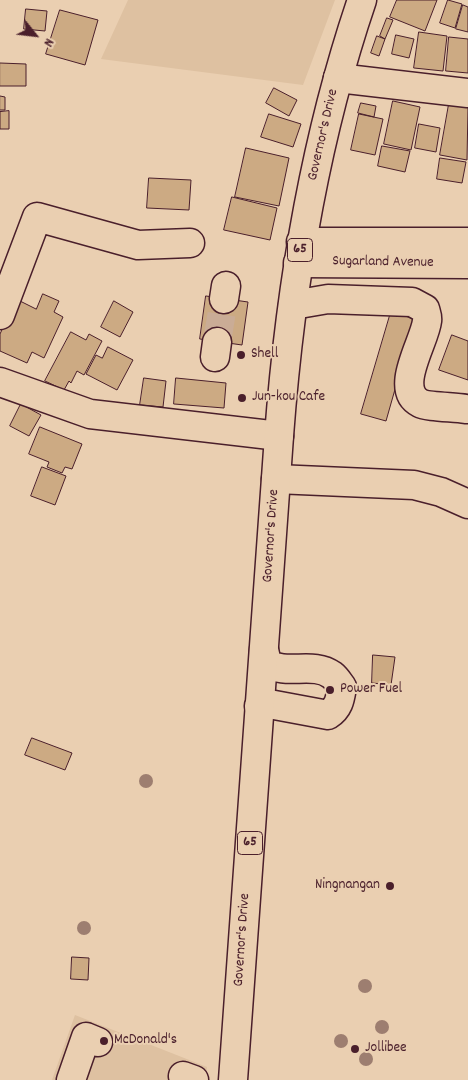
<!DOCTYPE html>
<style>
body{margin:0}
#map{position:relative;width:468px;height:1080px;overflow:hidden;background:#eacfb1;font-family:Dekko,sans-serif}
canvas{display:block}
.north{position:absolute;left:10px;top:10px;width:50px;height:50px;-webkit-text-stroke:4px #eacfb1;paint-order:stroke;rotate:119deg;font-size:14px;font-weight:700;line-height:20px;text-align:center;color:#4a1f2b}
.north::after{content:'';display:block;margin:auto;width:18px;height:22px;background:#4a1f2b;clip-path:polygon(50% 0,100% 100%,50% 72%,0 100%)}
</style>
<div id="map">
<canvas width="468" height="1080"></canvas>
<div class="north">N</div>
</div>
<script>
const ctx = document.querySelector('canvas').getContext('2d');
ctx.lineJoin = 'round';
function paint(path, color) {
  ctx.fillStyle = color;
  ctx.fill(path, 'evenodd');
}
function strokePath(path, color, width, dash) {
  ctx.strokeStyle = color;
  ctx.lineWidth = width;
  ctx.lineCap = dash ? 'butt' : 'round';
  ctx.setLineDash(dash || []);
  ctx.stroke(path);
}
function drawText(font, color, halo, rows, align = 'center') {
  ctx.font = font + ' Dekko,sans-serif';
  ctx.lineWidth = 4;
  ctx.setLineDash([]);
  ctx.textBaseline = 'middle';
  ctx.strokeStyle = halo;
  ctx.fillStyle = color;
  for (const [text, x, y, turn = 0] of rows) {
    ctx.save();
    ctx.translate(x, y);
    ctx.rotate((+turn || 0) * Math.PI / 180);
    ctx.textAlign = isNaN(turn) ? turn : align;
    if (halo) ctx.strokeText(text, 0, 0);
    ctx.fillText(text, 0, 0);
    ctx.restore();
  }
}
paint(new Path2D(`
 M128,0H335L303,85L101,59Z
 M75,1015L207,1067L206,1080H52Z`), '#dec1a1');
const building = new Path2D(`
 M397,0H437L425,31L390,17Z
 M448,0L462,4L455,28L440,23Z
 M463,5L468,7V32L456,29Z
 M26,9L47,11L45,31L24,29Z
 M60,10L98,20L85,65L46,54Z
 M387,18L393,20L385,39L380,36Z
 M419,32L447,36L443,71L414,68Z
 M396,35L414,39L409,58L392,54Z
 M377,36L385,39L379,56L371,53Z
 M449,37L468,39V73L446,71Z
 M0,63L26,64V86H0Z
 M274,88L297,100L289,116L266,103Z
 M0,96L5,97V110H0Z
 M393,101L420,107L411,150L384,144Z
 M361,103L376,106L374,117L358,113Z
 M449,104L468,107L467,160L440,155Z
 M9,111V129H0V112Z
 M269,114L301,124L293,147L261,137Z
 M359,114L383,119L375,155L351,150Z
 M419,124L440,128L436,152L415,148Z
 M382,146L410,151L405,172L378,166Z
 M246,148L289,158L279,206L235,197Z
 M440,158L466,162L462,183L437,179Z
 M149,178L191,180L189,210L147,208Z
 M232,197L277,208L270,240L224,230Z
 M43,294L59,301L54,312L63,317L44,358L32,352L27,363L0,351V334L16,299L36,309Z
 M206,296L248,302L242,345L200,339Z
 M114,301L133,312L120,337L101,327Z
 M391,312L415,319L386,421L361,414Z
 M71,332L86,340L89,334L102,341L84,375L77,371L71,383L69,381L64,390L45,381Z
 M452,335L468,341V380L439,370Z
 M108,347L133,360L117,390L86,374L96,355L102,358Z
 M144,378L166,381L163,407L140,405Z
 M176,378L226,383L224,408L174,404Z
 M21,404L41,415L29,436L10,426Z
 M40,427L82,444L72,469L65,467L62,473L47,467L49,462L29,454Z
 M42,467L66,476L55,505L31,496Z
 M373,655L395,657L391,685L372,683Z
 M32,738L72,753L65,770L25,755Z
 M72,957L89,958L88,980L71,979Z`);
paint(building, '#ccaa83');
strokePath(building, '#4a1f2b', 1);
strokePath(new Path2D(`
 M217,342L224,299`), '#caac96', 28, [28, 14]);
const minor = new Path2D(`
 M338,78L468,93
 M301,242H468
 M298,263L468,264
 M224,299L226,286
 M293,305L328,299L412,302L425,309C426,313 428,317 427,321C425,341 393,389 420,403C427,407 456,407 466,409
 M0,315L37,217L138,245L190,243
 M215,357L217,342
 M0,382L90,414L279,436
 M276,479L414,485L441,492L468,504
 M259,706L269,704L328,715C339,708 340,699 342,687C339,683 336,678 332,675C313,661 286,676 267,663L264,650
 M183,1076L194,1080
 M71,1080L86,1037L98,1042`);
const major = new Path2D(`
 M233,1080L279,436C290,288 314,141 362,0`);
strokePath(minor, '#4a1f2b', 31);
strokePath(major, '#4a1f2b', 31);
strokePath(minor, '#eacfb1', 28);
strokePath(major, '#eacfb1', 28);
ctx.fillStyle = '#9d7e70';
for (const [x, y] of [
 [146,781],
 [84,928],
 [365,986],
 [382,1027],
 [341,1041],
 [366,1059]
]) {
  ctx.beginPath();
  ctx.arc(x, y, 7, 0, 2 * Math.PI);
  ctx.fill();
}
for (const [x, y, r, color] of [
 [241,355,5,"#4a1f2b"],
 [242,398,5,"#4a1f2b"],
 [330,690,5,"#4a1f2b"],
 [390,886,5,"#4a1f2b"],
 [104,1041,5,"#4a1f2b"],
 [355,1049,5,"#4a1f2b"]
]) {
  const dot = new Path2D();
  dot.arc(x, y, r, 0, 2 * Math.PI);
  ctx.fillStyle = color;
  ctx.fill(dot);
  strokePath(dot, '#eacfb1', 2);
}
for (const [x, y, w] of [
 [300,250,25],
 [250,843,25]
]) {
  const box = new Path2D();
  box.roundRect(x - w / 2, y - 11.5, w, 23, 4);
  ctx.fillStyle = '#eacfb1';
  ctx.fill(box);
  strokePath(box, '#4a1f2b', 1);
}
drawText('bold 14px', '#4a1f2b', null, [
 ["65",300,250],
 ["65",250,843]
]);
drawText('15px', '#4a1f2b', '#eacfb1', [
 ["Governor's Drive",324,135,-77],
 ["Sugarland Avenue",383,263,1],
 ["Governor's Drive",272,536,-86],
 ["Governor's Drive",243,940,-86]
]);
drawText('15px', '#4a1f2b', '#eacfb1', [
 ["Shell",251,355],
 ["Jun-kou Cafe",252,398],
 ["Power Fuel",340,690],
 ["Ningnangan",380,886,"right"],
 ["McDonald's",114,1041],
 ["Jollibee",365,1049]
], 'left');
</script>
